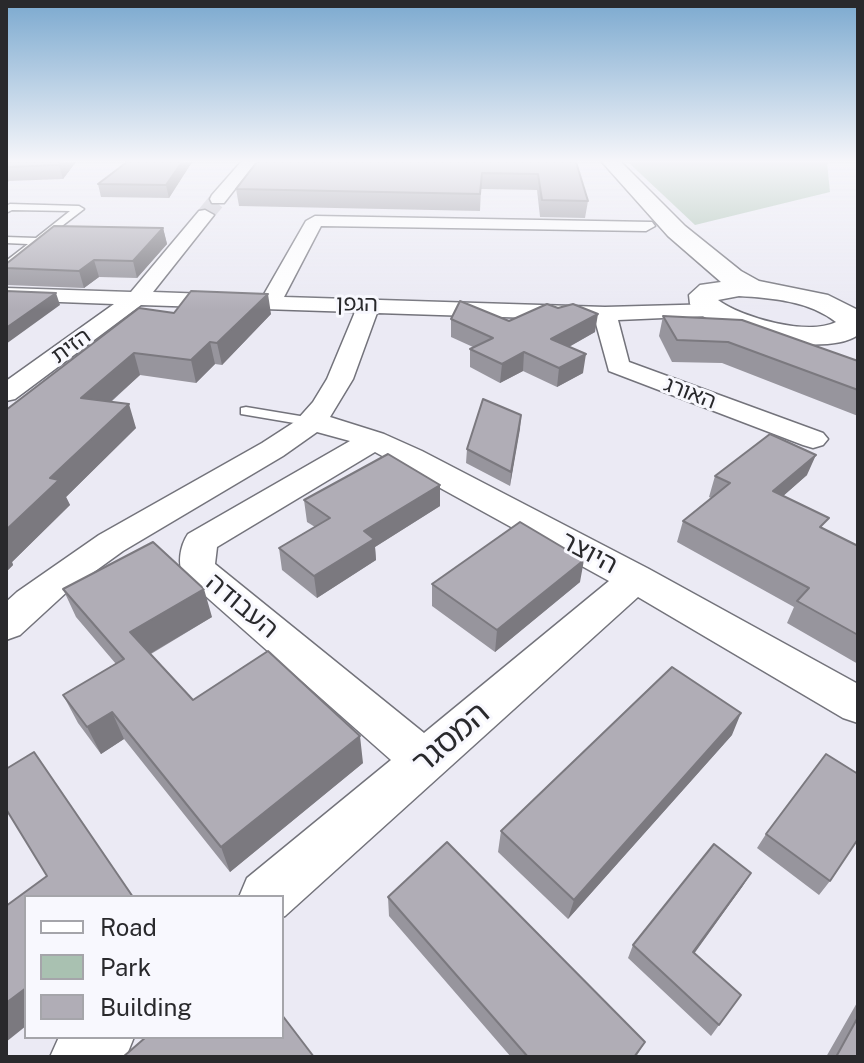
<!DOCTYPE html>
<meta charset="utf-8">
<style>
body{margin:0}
#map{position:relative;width:864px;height:1063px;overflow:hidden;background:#ebeaf4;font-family:"Public Sans",sans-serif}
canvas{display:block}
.frame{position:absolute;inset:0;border:8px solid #29292c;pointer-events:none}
.legend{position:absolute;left:24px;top:895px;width:260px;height:144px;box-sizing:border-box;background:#f8f8fe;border:2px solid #a5a5aa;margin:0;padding:10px 14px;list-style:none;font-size:24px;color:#29292c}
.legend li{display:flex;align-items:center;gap:16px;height:40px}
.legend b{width:40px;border:2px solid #a5a5aa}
</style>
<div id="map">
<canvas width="864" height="1063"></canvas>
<div class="frame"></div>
<ul class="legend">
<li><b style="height:10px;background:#fff"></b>Road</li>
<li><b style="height:22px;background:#a9c1b1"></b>Park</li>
<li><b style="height:22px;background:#b0adb6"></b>Building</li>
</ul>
</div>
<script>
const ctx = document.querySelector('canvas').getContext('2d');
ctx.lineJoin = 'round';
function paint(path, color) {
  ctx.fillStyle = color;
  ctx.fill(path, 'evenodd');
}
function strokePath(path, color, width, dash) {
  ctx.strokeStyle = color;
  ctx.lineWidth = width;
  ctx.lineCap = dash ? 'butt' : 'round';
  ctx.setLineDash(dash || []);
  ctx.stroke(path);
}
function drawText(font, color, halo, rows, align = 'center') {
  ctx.font = font + ' "Public Sans","Noto Sans Hebrew",sans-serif';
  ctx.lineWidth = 6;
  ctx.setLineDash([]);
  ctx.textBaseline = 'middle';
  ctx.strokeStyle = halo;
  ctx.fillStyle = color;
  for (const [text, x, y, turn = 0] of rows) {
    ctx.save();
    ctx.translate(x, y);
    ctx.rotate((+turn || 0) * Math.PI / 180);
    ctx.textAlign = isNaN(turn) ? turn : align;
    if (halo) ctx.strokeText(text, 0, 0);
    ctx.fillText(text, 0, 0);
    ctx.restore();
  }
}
paint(new Path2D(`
 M628,162H827L830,192L695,225Z`), '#a9c1b1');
strokePath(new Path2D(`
 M205,215L218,199`), '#c4c3cc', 17, [17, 8]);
const service = new Path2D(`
 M10,204L79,206L84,209L6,269V261L28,244L6,243V237L36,238L70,211L12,210L6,213V206Z
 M246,407L312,418L319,422L312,426L241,414V408Z`);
const minor = new Path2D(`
 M241,162H256L224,203H212L210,199L212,195Z
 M205,210L214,215L153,292L263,296L306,221L315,216L652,222L655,226L646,231L321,226L284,297L605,307L717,304L720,309L709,316L618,320L629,362L823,433L828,439L823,445L813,448L803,445L609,371L595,320L377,313L353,379L330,417L384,434L422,451L649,569L858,684V723L843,718L638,597L285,916L282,917V897H239L247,878L391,760L184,577C177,564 180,546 188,534L350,441L317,432L283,456L123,551L69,590L20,635L6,640V602L17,592L99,535L262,443L296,421L313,402L327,379L355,312L141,305L15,399L6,401V381L114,304L6,300V288L131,292L199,211ZM375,452L609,581L424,733L215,564L217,547Z
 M59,1037H134L126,1057H50Z`);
const secondary = new Path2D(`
 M602,162H621L685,226L741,271L759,281L828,295L856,309L858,335C826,358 712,336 690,304L689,295L700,285L721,282L668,236ZM739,296C772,298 809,301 836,322C808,336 742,318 718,300Z`);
strokePath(service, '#73737b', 3);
strokePath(minor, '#73737b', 3);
strokePath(secondary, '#73737b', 3);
paint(service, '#fff');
paint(minor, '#fff');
paint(secondary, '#fff');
paint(new Path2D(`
 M6,162H76L63,179L9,181L6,183Z
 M192,162L169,198L101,197L98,184Z
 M576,162L588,201L585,218L540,217L537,190L481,189L480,211L239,206L236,189Z
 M163,228L167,244L137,278L99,277L84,288L7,285L6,282V264Z
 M174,313L271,314L222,365L215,364L196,383L140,375L111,402L136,428L66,497L70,505L12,562L13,565L6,572V410Z
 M663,316L858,361V416L722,363L672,362L659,336Z
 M451,319L509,321L595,332L569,347L583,373L557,387L523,371L500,383L470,367V349L473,347L451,337Z
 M521,415L510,486L466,463L467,449Z
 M807,475L783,496L824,529L858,546V664L787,623L794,607L677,542L683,521L711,498L709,497L715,476Z
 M304,500L440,506L375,547L376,560L317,598L282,570L279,548L315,527L307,522Z
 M580,582L495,652L432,606V584Z
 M63,589L212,617L151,654L193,700L363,763L230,872L124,739L101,754L78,723L63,695L116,664L76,617Z
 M732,735L568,919L498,852L501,831Z
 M766,834L830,881L819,895L757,848Z
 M751,873L742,887L694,953L719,1025L711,1036L628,958L633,945Z
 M388,897L645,1042L636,1057H511L389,916Z
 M858,1001V1057H826Z`), '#97959d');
paint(new Path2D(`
 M62,162H76L63,179L59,165Z
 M182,162H192L169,198L166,185Z
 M6,171L9,181L6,183Z
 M163,228L167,244L137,278L133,261Z
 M94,260L99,277L84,288L79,271Z
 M56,293L60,305L6,344V328Z
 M268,294L271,314L222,365L217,343Z
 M598,314L595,332L549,358L551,339Z
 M210,342L215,364L196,383L191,360Z
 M524,352L523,371L500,383L502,364Z
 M134,353L140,375L89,421L81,398Z
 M586,354L583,373L557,387L559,368Z
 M129,404L136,428L66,497L70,505L12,562L13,565L6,572V530L50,478Z
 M521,415L520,429L510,486L511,472Z
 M816,455L807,475L765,512L773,491Z
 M440,485V506L375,547L376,560L317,598L314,576L364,531Z
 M584,560L580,582L495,652L497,630Z
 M204,589L212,617L141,659L130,632Z
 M112,712L124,739L101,754L87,727Z
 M741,713L732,735L568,919L574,900Z
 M360,736L363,763L230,872L221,847Z
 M751,873L742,887L686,965L693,952Z
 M26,988V1026L6,1042V1003Z`), '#7b797f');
const building = new Path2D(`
 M6,162H62L59,165L6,167Z
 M127,162H182L166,185L98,184Z
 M257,162H576L588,201L542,200L538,174L482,173L480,194L236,189Z
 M54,226L163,228L133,261L94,260L79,271L6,268V264Z
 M6,291L56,293L6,328Z
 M191,291L268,294L217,343L210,342L191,360L134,353L81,398L129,404L50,478L59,480L6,530V410L139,308L174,313Z
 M460,301L509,321L547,304L558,308L573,304L598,314L551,339L586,354L559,368L524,352L502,364L470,349L493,338L451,319Z
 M663,316L742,320L858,361V390L728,342L677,340Z
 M483,399L521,415L511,472L467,449Z
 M770,434L816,455L773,491L829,518L820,527L858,546V635L797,601L809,588L683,521L730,483L715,476Z
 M388,454L440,485L364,531L374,539L314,576L279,548L330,518L304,500Z
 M520,522L584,560L497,630L432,584Z
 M153,542L204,589L130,632L193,700L268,651L360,736L221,847L112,712L87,727L63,695L124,659L63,589Z
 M672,667L741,713L574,900L501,831Z
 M34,752L133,897H26V988L6,1003V906L47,876L6,809V769Z
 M826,754L858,774V839L830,881L766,834Z
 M447,842L645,1042L634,1057H528L388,897Z
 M714,844L751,873L693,952L741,995L719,1025L633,945Z
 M282,1015L314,1057H123L146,1037H282Z
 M858,1017V1057H836Z`);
paint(building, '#b0adb6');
strokePath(building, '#7b797f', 2);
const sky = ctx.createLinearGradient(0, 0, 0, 310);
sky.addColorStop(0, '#7ba9cf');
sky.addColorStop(0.52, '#f6f6fa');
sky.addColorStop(1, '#f6f6fa00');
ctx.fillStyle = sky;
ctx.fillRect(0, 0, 864, 310);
drawText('22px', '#29292c', '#f8f8fe', [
 ["הגפן",357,304,1],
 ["הזית",71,346,-36],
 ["האורג",690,393,21]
]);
drawText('26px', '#29292c', '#f8f8fe', [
 ["היוצר",589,553,28],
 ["העבודה",242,606,40]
]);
drawText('32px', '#29292c', '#f8f8fe', [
 ["המסגר",451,738,-41]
]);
</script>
